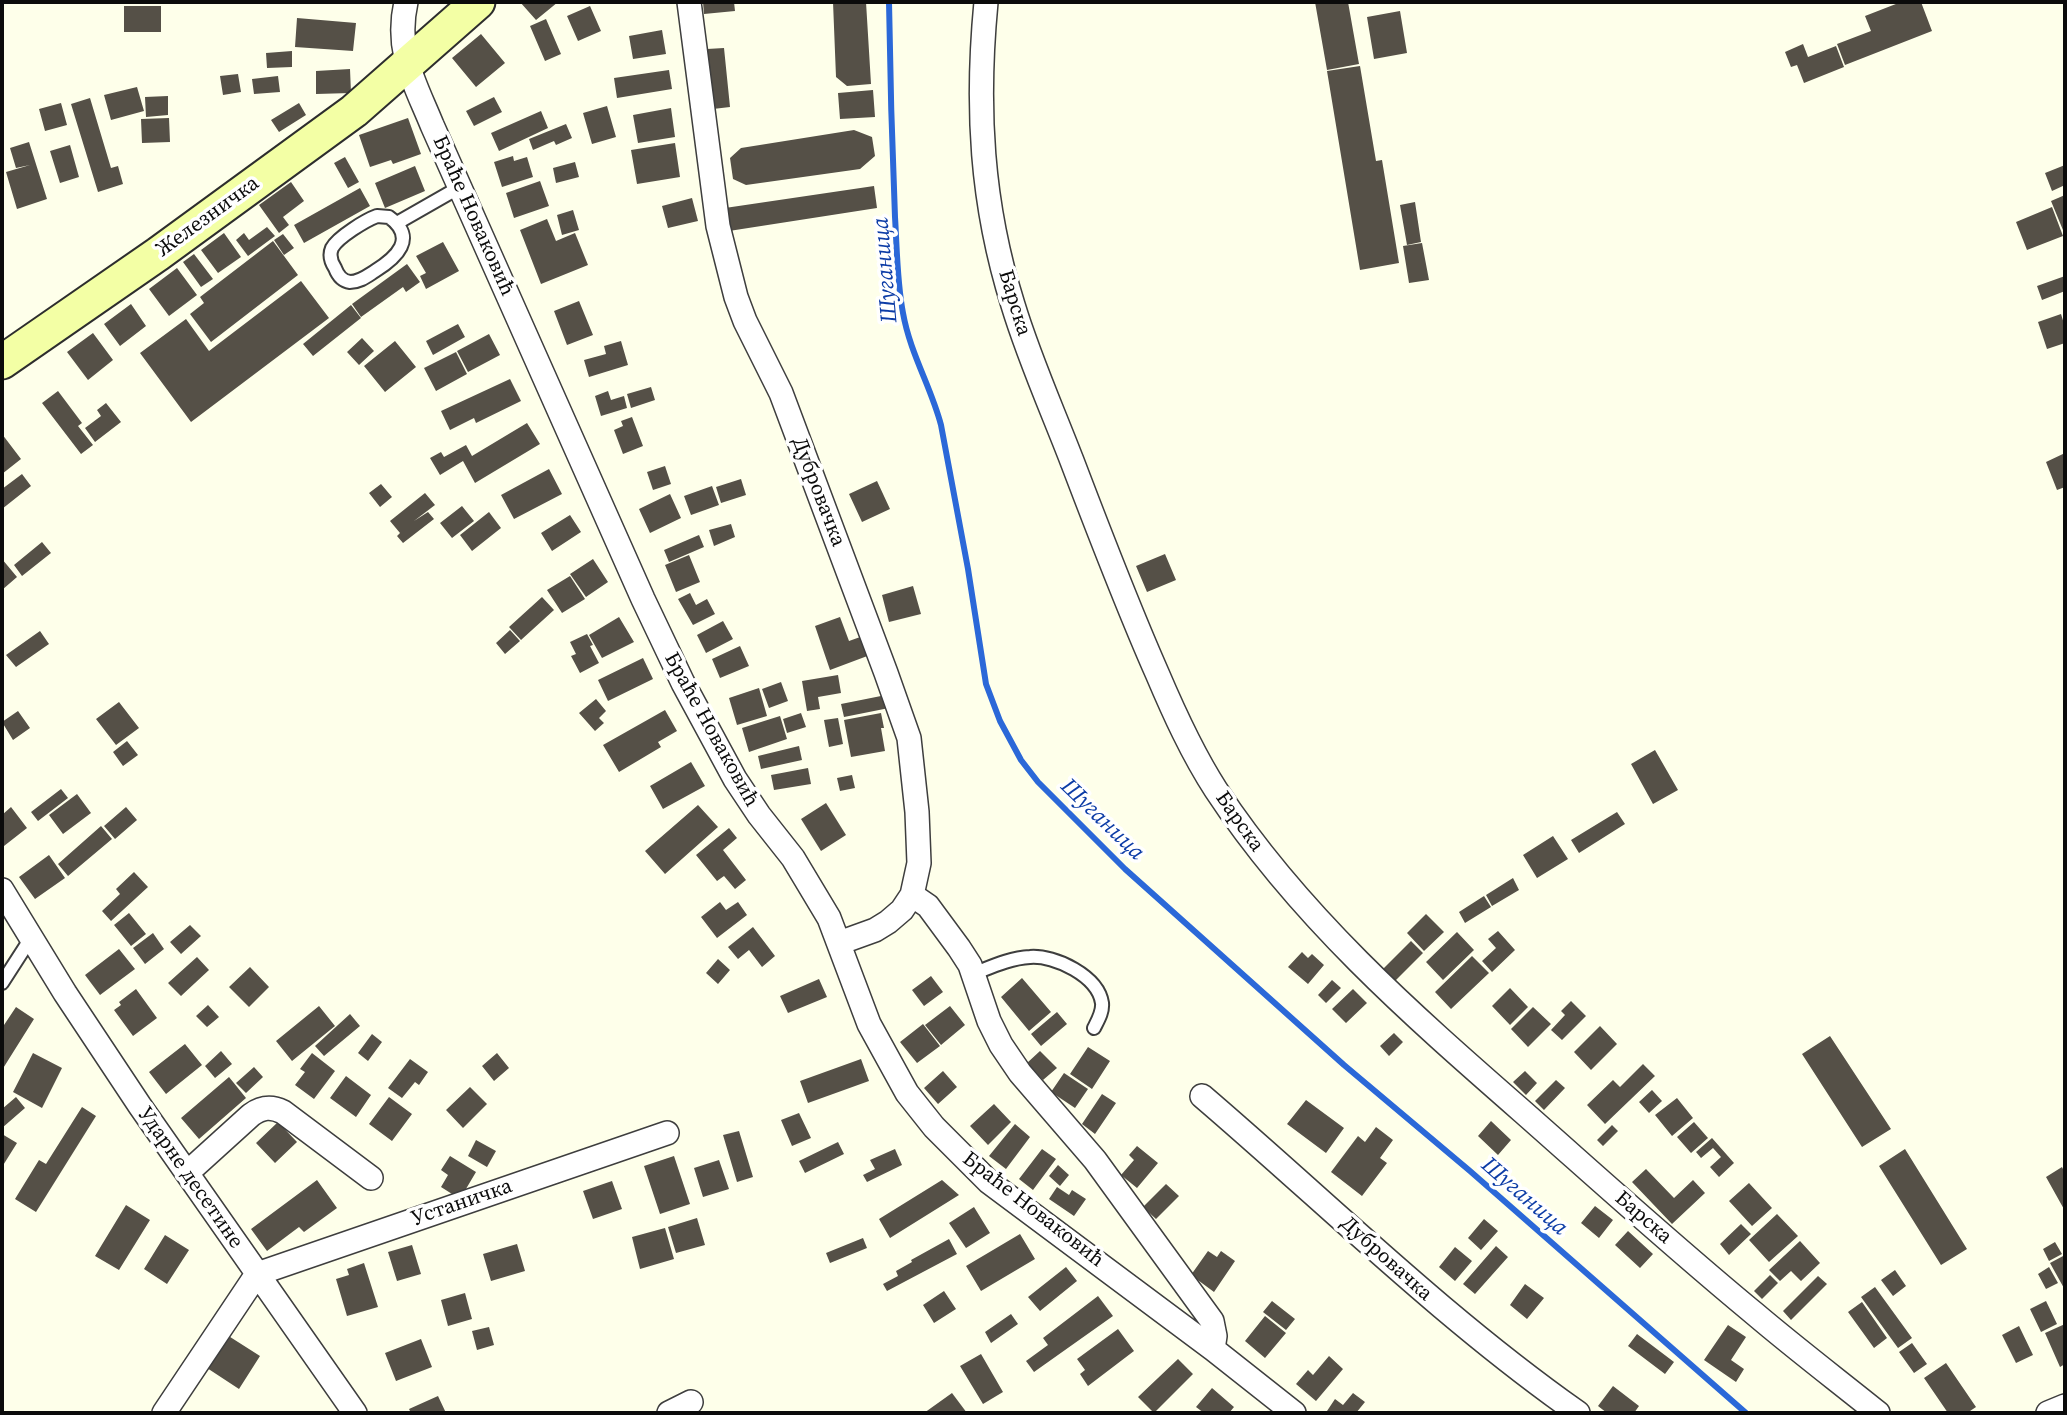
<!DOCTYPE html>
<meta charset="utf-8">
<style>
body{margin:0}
#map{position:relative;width:2067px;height:1415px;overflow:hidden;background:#feffea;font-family:"Source Serif 4",serif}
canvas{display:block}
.frame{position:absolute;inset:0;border:4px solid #0b0b0b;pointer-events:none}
</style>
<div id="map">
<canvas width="2067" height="1415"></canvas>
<div class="frame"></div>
</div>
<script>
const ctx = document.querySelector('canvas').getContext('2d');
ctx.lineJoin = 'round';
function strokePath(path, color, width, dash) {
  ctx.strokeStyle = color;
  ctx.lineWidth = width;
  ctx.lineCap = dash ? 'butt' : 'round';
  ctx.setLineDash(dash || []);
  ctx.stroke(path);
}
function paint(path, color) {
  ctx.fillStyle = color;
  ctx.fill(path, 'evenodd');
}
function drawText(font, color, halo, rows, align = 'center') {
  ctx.font = font + ' "Source Serif 4",serif';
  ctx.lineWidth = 7;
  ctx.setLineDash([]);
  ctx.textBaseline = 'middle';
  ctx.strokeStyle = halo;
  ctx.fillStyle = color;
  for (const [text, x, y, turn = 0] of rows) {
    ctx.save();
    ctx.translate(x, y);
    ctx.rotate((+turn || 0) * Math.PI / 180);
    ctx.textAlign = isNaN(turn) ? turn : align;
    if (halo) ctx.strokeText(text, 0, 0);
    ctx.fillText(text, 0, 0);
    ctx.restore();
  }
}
strokePath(new Path2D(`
 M889,2C890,73 892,145 895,217C897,249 897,282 903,313C910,353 931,387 941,425L968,569L986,684L1000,721L1021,760L1038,782L1125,869L1344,1065L1470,1171L1746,1413`), '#2b68d8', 6);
paint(new Path2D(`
 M520,2H558L536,20Z
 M703,2H734L735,11L704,14Z
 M833,2H866L871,84L847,86L836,77Z
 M1315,2H1348L1359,64L1327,70Z
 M1901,2H1921L1932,31L1845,65L1837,44L1871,31L1865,16Z
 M124,6H161V32H124Z
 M590,6L601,31L578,41L567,16Z
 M1400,11L1407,53L1374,59L1367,17Z
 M297,18L356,23L353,51L295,47Z
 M546,19L561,54L545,61L530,26Z
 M662,30L666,54L633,59L629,36Z
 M481,34L505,63L476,87L452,58Z
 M1803,44L1808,57L1836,46L1844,67L1804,83L1797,65L1791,67L1785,52Z
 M724,48L730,107L713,109L707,49Z
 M292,51V67L267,68L266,53Z
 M1360,66L1376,161L1382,160L1399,263L1360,270L1327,71Z
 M350,69L351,93L316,94V71Z
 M669,70L672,89L617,98L614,78Z
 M238,74L241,92L223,95L220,76Z
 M278,76L280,92L254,94L252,79Z
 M137,87L144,111L111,120L104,95Z
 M873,90L875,117L840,119L838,93Z
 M168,96V115L146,117L145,97Z
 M494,97L502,112L474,126L466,111Z
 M90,98L111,168L118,166L123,184L98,192L71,104Z
 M61,103L67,125L45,131L39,109Z
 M299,103L306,115L279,132L271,120Z
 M607,106L616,137L592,144L583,113Z
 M671,108L675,137L638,143L633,115Z
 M541,111L548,128L499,151L491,133Z
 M169,118L170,142L142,143L141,119Z
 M408,118L421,154L393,164L391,160L370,167L359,135Z
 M566,124L572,138L556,145L554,141L533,150L529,139Z
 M854,130L872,137L875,156L860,169L746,185L733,179L730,158L741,148Z
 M29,142L47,199L17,209L6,172L30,165L16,168L10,148Z
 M675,143L680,177L637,184L631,150Z
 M70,145L79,177L60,183L50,151Z
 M513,156L514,161L527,157L533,177L502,187L494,162Z
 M345,157L359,182L348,188L334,163Z
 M575,162L579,177L556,183L553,168Z
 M2065,165V185L2052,191L2045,173Z
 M415,166L425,191L385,208L375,183Z
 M540,181L549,206L514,218L506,193Z
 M291,182L304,201L283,217L289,225L279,233L259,205Z
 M874,186L877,208L729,231L725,208Z
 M360,188L370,206L304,243L294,225Z
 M2065,195V235L2051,201Z
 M692,198L698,221L668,228L662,206Z
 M1415,202L1421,242L1407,245L1400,205Z
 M2052,207L2063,236L2027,250L2016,222Z
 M573,210L579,230L562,235L557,215Z
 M547,219L556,241L575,233L588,265L541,284L520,230Z
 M267,227L275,236L248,256L236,240L244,233L249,240Z
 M224,233L241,257L218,273L201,250Z
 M283,234L294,248L284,255L274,240Z
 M273,241L298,275L211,342L190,314L204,303L200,297Z
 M443,242L459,271L426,289L420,276L426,273L416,256Z
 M1422,243L1429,280L1409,283L1403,246Z
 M194,254L213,279L201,287L183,262Z
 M407,264L420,282L406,292L403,287L361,317L352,304Z
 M177,268L197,295L169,316L149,289Z
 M2065,276V291L2042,300L2037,286Z
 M301,281L329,318L191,422L140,353L186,319L209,351Z
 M579,301L593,335L567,345L554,311Z
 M131,304L146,326L120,346L104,324Z
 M351,305L361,318L313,356L303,344Z
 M2061,314L2065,327V343L2047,349L2038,322Z
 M458,324L465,337L433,355L426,341Z
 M93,333L113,360L88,380L67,352Z
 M489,334L500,355L468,372L457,351Z
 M362,338L374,351L359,365L347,352Z
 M395,341L416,367L385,392L364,366Z
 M621,341L628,365L589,377L584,360L606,354L604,346Z
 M456,352L467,374L436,391L424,368Z
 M510,379L521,401L476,423L474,418L450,430L441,411Z
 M651,387L655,400L631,408L627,394Z
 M58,391L82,423L78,426L93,445L81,454L42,403Z
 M608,391L611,400L624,396L627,408L601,416L595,396Z
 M106,403L121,422L95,442L85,428L101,416L97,410Z
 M632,417L643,446L623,454L614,430L623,426L621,421Z
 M527,423L540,444L475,483L463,461L440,475L430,458L441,452L444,457L466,445L472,456Z
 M2,434L21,459L2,474Z
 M2065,453V487L2057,490L2046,462Z
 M665,466L671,484L653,490L647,472Z
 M549,469L562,494L514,519L501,495Z
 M22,474L31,486L2,509V489Z
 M741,479L746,495L721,503L716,487Z
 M877,481L890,509L862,522L849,494Z
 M381,484L392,497L380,507L369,493Z
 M712,486L719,505L691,515L684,496Z
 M425,493L435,505L414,521L428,512L434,519L403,543L397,536L400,533L390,521Z
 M670,494L681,518L650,533L639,509Z
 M462,506L474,521L452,538L440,523Z
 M489,512L501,528L472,551L460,535Z
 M570,515L581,532L552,551L541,533Z
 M731,524L735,537L714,546L709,530Z
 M699,535L704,547L669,562L664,550Z
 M42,542L51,553L22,576L14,565Z
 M1165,554L1176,580L1147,592L1136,566Z
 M689,555L700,582L676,592L665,565Z
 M2,559L17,577L2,590Z
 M593,559L608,582L586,597L570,574Z
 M570,576L585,599L562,613L547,590Z
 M913,586L921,614L889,622L882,595Z
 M690,593L696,605L707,599L715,614L693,625L678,599Z
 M542,597L554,610L521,640L509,627Z
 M619,617L634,642L602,658L589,635Z
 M840,617L849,641L863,636L870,655L830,670L815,626Z
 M723,621L733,639L706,653L697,635Z
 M510,630L520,641L505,654L496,643Z
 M40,631L49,644L16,667L6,655Z
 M587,634L593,645L590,646L599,663L580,673L571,656L576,654L570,642Z
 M740,646L749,666L720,678L712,659Z
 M643,658L653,679L608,701L598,680Z
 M838,675L841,693L818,697L820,709L807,711L802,681Z
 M781,682L788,701L769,708L762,689Z
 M759,688L767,716L737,725L729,698Z
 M886,695L889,708L844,717L841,704Z
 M596,699L606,711L599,718L604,723L595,731L579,713Z
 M119,702L139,728L116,745L96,719Z
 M665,710L677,731L658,742L661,747L619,772L603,745Z
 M18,711L30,728L13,740L2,722Z
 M801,713L806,727L787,733L783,719Z
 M881,713L884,728H881L885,751L851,757L844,720Z
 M780,716L787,739L749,752L742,728Z
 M838,718L843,744L829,747L824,720Z
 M127,741L138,755L123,766L113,752Z
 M799,746L802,760L761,769L758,756Z
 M1655,750L1678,790L1653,804L1631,764Z
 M691,762L705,786L663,809L650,786Z
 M808,768L811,784L774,790L771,775Z
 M852,775L855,788L840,791L837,778Z
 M61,789L68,798L38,821L31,812Z
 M77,794L91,813L63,834L49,815Z
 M826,803L846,835L821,851L801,819Z
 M698,805L718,827L665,874L645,851Z
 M11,807L27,828L4,846L2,843V815Z
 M126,807L137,820L115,839L104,826Z
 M1617,812L1625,824L1579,853L1571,840Z
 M101,826L112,839L68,876L58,864Z
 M729,828L737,838L723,850L746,880L735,889L724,876L717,881L696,855Z
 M1553,836L1568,859L1537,878L1523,855Z
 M49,855L65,878L35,899L19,877Z
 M134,872L148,887L111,921L102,911L120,894L116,889Z
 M1513,878L1519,890L1492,906L1486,895Z
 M1484,896L1491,907L1465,923L1459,912Z
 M720,902L726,910L738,902L747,915L717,938L701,917Z
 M129,913L146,934L131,946L114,925Z
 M1426,914L1444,932L1424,951L1407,933Z
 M190,925L201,936L181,954L170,942Z
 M753,927L775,956L762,967L749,950L738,959L728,947Z
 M1498,931L1515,950L1492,972L1482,961L1496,948L1488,939Z
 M1457,932L1474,950L1443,980L1426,962Z
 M153,933L164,949L145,964L133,948Z
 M1411,941L1423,953L1394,982L1382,970Z
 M119,949L135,969L100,995L85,975Z
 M1302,952L1308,958L1312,954L1324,965L1308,984L1288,967Z
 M1472,956L1489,973L1451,1009L1435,992Z
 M197,957L209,970L181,996L168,983Z
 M718,959L730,970L718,984L706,973Z
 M250,967L269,987L249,1007L229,987Z
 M931,976L943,992L924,1006L912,990Z
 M1022,978L1051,1012L1029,1031L1001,997Z
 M819,979L827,997L788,1013L780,996Z
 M1332,980L1341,988L1326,1003L1318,995Z
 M1510,988L1528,1007L1510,1025L1492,1006Z
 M136,989L157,1018L133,1036L114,1010L121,1005L119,1002Z
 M1353,989L1367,1003L1346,1023L1332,1009Z
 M1571,1001L1586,1016L1562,1040L1551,1030L1565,1015L1561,1011Z
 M208,1005L219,1017L207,1027L196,1016Z
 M319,1006L335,1026L292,1061L276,1041Z
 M950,1006L965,1025L941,1045L925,1025Z
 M16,1007L34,1019L2,1070V1028Z
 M1533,1007L1551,1024L1528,1047L1511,1029Z
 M1057,1012L1067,1024L1041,1046L1031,1034Z
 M350,1014L360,1026L324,1056L315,1046Z
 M923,1024L940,1046L917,1063L900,1042Z
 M1600,1026L1617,1044L1591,1070L1574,1052Z
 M1394,1033L1403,1042L1389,1056L1380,1046Z
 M372,1034L382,1042L368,1061L358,1053Z
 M1830,1036L1891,1129L1862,1147L1802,1054Z
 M185,1044L202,1065L166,1094L149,1072Z
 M1088,1047L1110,1061L1092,1089L1070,1074Z
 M221,1051L232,1064L215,1078L205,1066Z
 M1040,1051L1057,1068L1043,1080L1027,1063Z
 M33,1053L62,1068L42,1108L13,1092Z
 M312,1053L335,1071L314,1099L295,1085L305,1072L300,1069Z
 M497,1053L509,1068L494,1081L482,1066Z
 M410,1059L428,1072L419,1085L415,1082L402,1098L388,1088Z
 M861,1059L869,1081L808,1103L800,1081Z
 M1643,1064L1655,1076L1605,1124L1587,1105L1613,1080L1620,1087Z
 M254,1067L263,1077L246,1093L236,1083Z
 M943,1071L957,1087L938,1104L924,1088Z
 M1525,1071L1537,1083L1526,1095L1513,1082Z
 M1064,1073L1088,1089L1075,1108L1051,1092Z
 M346,1076L371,1095L356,1117L330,1098Z
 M229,1077L246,1098L199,1139L181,1118Z
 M1556,1080L1565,1088L1544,1110L1535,1101Z
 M470,1087L487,1104L463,1128L446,1110Z
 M1652,1090L1662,1101L1649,1113L1639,1102Z
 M1102,1094L1116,1103L1095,1134L1082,1124Z
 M16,1097L25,1108L2,1128V1109Z
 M389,1097L412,1114L392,1141L369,1124Z
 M1677,1098L1693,1118L1672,1136L1655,1115Z
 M1306,1100L1344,1128L1326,1153L1287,1124Z
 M994,1104L1011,1122L988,1145L970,1126Z
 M82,1107L96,1116L36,1212L15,1199L39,1160L46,1164Z
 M799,1113L811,1138L792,1146L781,1120Z
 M1491,1121L1511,1140L1498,1155L1478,1136Z
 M278,1122L297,1142L275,1163L256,1143Z
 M1694,1122L1708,1138L1691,1153L1677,1137Z
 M1015,1124L1030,1137L1006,1169L989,1156Z
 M1612,1125L1618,1131L1603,1146L1597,1140Z
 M1376,1127L1393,1140L1380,1158L1387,1163L1362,1196L1331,1172L1358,1136L1365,1142Z
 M739,1131L753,1177L737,1182L723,1135Z
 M2,1134L17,1143L2,1167Z
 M1712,1138L1734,1163L1719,1177L1710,1167L1721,1157L1713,1148L1701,1158L1696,1152Z
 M476,1140L496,1151L487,1167L468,1156Z
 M838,1142L844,1154L805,1173L799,1161Z
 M1137,1146L1158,1163L1137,1188L1121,1175L1134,1160L1129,1155Z
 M895,1149L902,1165L867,1182L863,1175L875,1169L870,1160Z
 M1042,1149L1056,1159L1033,1190L1019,1179Z
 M1905,1149L1967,1249L1941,1265L1879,1166Z
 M450,1156L476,1172L460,1199L441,1187L448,1175L441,1170Z
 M674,1156L690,1204L660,1214L644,1166Z
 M719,1160L729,1189L703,1197L694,1168Z
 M1058,1165L1069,1175L1060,1186L1049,1176Z
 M2062,1167L2065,1173V1211L2046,1177Z
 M1646,1169L1674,1198L1693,1180L1705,1193L1672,1224L1632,1182Z
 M317,1180L337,1208L304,1232L299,1227L267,1251L251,1229Z
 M942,1180L959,1195L890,1238L879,1219Z
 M612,1181L622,1209L593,1219L583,1191Z
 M1749,1183L1772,1208L1752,1226L1729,1201Z
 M1166,1184L1179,1196L1156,1219L1143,1207Z
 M1057,1187L1069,1195L1072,1190L1086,1199L1074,1216L1049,1199Z
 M126,1205L150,1220L119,1270L95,1256Z
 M1595,1206L1613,1220L1599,1238L1581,1223Z
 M974,1207L990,1233L966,1248L949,1223Z
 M1777,1214L1798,1236L1769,1262L1749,1240Z
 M697,1218L705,1245L676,1253L668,1227Z
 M1484,1219L1498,1231L1481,1250L1468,1238Z
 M1741,1224L1751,1234L1729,1255L1720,1244Z
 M665,1228L674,1259L640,1269L632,1237Z
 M1628,1231L1653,1254L1640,1268L1615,1245Z
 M1020,1234L1035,1259L981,1291L966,1266Z
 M165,1235L189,1250L167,1284L144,1269Z
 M863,1238L867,1248L830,1263L826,1253Z
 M949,1239L957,1254L887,1291L883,1284L898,1276L896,1271L912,1262L911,1260Z
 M1800,1241L1820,1263L1801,1281L1791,1271L1780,1281L1769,1270Z
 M2055,1242L2062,1254L2049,1261L2043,1249Z
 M517,1244L525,1271L491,1281L483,1254Z
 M412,1245L421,1274L397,1281L388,1252Z
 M1496,1246L1508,1257L1475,1294L1463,1284Z
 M1455,1247L1472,1261L1455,1281L1439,1267Z
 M1208,1251L1217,1257L1221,1251L1235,1261L1214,1292L1191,1275Z
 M2065,1255V1290L2050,1263Z
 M364,1263L378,1307L347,1316L336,1279L349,1275L347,1269Z
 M1066,1267L1077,1281L1040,1311L1028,1297Z
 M2049,1267L2058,1283L2046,1289L2038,1274Z
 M1895,1270L1906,1286L1893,1296L1881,1280Z
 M1770,1275L1778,1283L1762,1299L1754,1291Z
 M1818,1276L1827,1284L1791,1320L1783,1311Z
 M1525,1284L1544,1298L1527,1319L1510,1305Z
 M1875,1287L1912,1338L1898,1348L1861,1297Z
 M944,1291L956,1309L934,1323L923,1305Z
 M465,1293L472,1319L448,1326L441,1300Z
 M1098,1296L1113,1316L1034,1372L1026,1361L1048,1345L1043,1338Z
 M1272,1301L1295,1319L1286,1330L1263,1312Z
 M2046,1301L2057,1324L2041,1332L2030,1309Z
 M1862,1302L1887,1338L1874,1348L1848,1312Z
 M1011,1314L1018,1324L991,1343L985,1332Z
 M1265,1316L1286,1333L1265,1358L1245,1341Z
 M2065,1324V1364L2060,1367L2045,1333Z
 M1728,1325L1746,1337L1731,1360L1744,1369L1736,1382L1704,1360Z
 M2019,1326L2033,1355L2016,1363L2002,1335Z
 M489,1327L494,1345L477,1350L472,1331Z
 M1118,1329L1134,1351L1088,1386L1080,1374L1085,1370L1077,1359Z
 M1637,1334L1674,1362L1665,1374L1628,1346Z
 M227,1335L260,1356L239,1389L207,1368Z
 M421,1339L432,1367L396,1381L385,1353Z
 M1912,1343L1927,1364L1914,1373L1899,1352Z
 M981,1354L1003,1392L983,1404L960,1366Z
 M1329,1356L1343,1369L1316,1401L1296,1384L1308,1370L1313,1375Z
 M1178,1359L1193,1374L1154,1413L1138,1397Z
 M1946,1363L1976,1407L1967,1413H1948L1924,1378Z
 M1613,1386L1639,1406L1634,1413H1607L1598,1406Z
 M1212,1388L1234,1407L1229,1413H1204L1196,1407Z
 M952,1393L967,1413H924Z
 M1353,1393L1365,1402L1356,1413H1331L1327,1411L1335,1399L1343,1405Z
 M438,1396L446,1413H411L409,1409Z`), '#555047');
const service = new Path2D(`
 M377,216L389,217C418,238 396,258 375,271C367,276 360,282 350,282C342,281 338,276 335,268C331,262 329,255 332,248C338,237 366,220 377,216Z
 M397,223L460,187
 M973,974C991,967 1010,958 1030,957C1055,955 1098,976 1102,1003C1103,1012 1098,1020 1094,1028
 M2,983L31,938`);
const minor = new Path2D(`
 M406,2C395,51 414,81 432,125L643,599L683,683L735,779L759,815L793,858L829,918L869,1024L907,1093L934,1127L989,1182L1213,1349L1294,1413
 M689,2L718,226L736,297L745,321L781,393L886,673L909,738L917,812L919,863L912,895L902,910L888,922L875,930L839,943
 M986,2C976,107 981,203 1013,305C1029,358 1052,409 1072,461C1099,532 1126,603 1157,673C1174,713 1192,753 1216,790C1299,916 1411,1014 1523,1112C1600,1180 1676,1249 1755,1314C1795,1348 1837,1380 1878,1413
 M2,890L65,993L140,1106L355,1413
 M912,895L928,906L959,948L970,965L989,1021L1001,1045L1020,1073L1095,1160L1212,1321L1215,1336L1213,1349
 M1202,1096C1327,1203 1443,1318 1578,1413
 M187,1173L251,1115C262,1107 271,1106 283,1112L371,1178
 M164,1413L257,1274L667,1133
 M669,1413L691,1402
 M2048,1413L2065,1406`);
const secondary = new Path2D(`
 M2,362L158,254L354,111L478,2`);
strokePath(service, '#3e3e3e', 16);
strokePath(minor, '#3e3e3e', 26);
strokePath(secondary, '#2d2d2d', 37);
strokePath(service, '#fff', 12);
strokePath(minor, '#fff', 23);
strokePath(secondary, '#f3ffa5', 33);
drawText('21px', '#0b0b0b', '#fff', [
 ["Браће Новаковић",473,216,66],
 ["Железничка",208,217,-36],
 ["Барска",1014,303,73],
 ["Дубровачка",818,492,69],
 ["Браће Новаковић",711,730,61],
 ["Барска",1239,822,55],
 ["Ударне десетине",190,1178,55],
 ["Устаничка",462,1203,-19],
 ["Браће Новаковић",1033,1210,38],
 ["Барска",1643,1218,41],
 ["Дубровачка",1386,1259,42]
]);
drawText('italic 23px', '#0c3ca6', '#fff', [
 ["Шуганица",886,270,-95],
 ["Шуганица",1102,820,44],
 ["Шуганица",1524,1197,41]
]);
</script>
